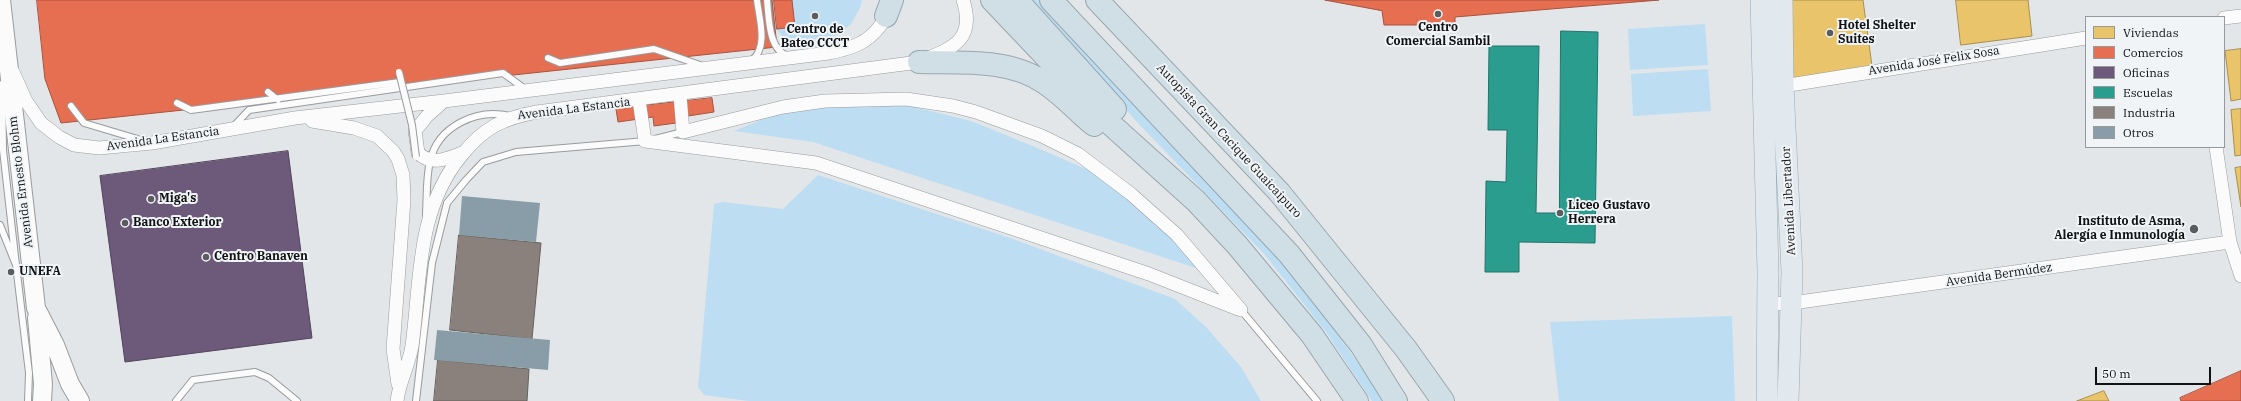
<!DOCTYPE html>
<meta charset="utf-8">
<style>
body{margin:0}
#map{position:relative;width:2241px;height:401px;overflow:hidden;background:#e3e6e8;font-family:"IBM Plex Serif",serif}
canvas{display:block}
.legend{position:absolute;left:2085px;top:16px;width:140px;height:132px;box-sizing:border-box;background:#f0f4f7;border:1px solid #979a9c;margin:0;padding:5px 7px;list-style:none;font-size:12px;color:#111213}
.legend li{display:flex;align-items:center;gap:8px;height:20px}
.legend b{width:20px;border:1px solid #979a9c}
.scale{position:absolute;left:2095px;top:367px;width:116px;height:18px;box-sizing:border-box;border:2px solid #111213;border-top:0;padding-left:5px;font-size:12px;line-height:14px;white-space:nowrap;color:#111213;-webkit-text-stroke:3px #f0f4f7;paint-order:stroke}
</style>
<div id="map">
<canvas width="2241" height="401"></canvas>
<ul class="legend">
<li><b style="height:11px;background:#e9c46a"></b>Viviendas</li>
<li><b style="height:11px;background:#e76f51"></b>Comercios</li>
<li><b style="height:11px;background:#6d597a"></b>Oficinas</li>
<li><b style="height:11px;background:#2a9d8f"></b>Escuelas</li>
<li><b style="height:11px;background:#8a817c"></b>Industria</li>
<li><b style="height:11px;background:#899da8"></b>Otros</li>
</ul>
<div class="scale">50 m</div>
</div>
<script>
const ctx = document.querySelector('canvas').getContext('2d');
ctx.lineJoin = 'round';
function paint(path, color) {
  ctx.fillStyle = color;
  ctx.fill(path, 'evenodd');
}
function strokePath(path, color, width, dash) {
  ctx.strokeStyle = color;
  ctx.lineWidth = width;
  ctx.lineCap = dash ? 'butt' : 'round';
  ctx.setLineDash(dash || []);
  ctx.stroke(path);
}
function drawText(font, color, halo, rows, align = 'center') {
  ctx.font = font + ' "IBM Plex Serif",serif';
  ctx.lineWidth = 4;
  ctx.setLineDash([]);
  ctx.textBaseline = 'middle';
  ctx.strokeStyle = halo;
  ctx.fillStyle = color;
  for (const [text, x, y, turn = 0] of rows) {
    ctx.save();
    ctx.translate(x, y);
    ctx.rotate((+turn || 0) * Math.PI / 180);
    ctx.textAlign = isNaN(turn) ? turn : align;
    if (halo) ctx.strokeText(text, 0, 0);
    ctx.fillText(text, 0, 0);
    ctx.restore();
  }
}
paint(new Path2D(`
 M772,0H862L860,8L851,24L837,36L794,42L787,41L775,28Z
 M1029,0H1038L1225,198L1291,270L1365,373L1382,401H1372L1326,332L1265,255L1137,122Z
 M1705,24L1708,65L1630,70L1628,29Z
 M1708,69L1711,111L1633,116L1631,74Z
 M829,105H906L971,121L1040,149L1093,172L1124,193L1208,272L813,142L734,131L788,109Z
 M818,175L1013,239L1175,299L1206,327L1241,367L1261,401H748L704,395L698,387L714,204L723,202L783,209Z
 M1732,316L1735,401H1559L1550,322Z`), '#bcddf2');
const homes = new Path2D(`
 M1791,0H1863L1872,66L1793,81Z
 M1956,0H2028L2032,36L1961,45Z
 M2241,49V99L2231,101L2225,51Z
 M2241,109V155L2235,156L2231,110Z
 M2241,167V207L2235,168Z
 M2104,391L2109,401H2077Z`);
paint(homes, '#e9c46a');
strokePath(homes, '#a88f50', 1);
const shops = new Path2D(`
 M37,0H772L777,47L61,123L45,79Z
 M774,0H792L795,27L777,29Z
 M1325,0H1659L1455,17V25H1384L1382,11Z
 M712,98L714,112L675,118L676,123L654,126L653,117L618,122L616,109Z
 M2241,371V401H2181L2180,398Z`);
paint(shops, '#e76f51');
strokePath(shops, '#a7533e', 1);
const offices = new Path2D(`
 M288,151L312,338L125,362L100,176Z`);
paint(offices, '#6d597a');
strokePath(offices, '#51445b', 1);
const schools = new Path2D(`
 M1561,31L1598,32L1595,243L1519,242V272H1485L1486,181L1506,182L1507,130H1488L1489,46H1539L1536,213H1559Z`);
paint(schools, '#2a9d8f');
strokePath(schools, '#22736a', 1);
const industry = new Path2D(`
 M459,235L541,243L532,339L450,330Z
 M438,360L529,369L527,401H434Z`);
paint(industry, '#8a817c');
strokePath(industry, '#66605c', 1);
paint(new Path2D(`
 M462,196L540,203L536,242L459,235Z
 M437,330L550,340L548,370L434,360Z`), '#899da8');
const lane = new Path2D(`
 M767,0C769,17 768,50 788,56
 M548,58L560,63L654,49L700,65
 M751,61C769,48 759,18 757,0
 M2,84L3,150L16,265
 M268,92L278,100
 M177,103L191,110L400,82
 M71,106L84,123L141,140
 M233,127L249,110L503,73L525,89
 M655,139L683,132
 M426,214C427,197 426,178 430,161C438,126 477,108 510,116
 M0,225L16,265L29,373L28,401
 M1241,310L1317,401
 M176,401L193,380L255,372L269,378L297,401
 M416,401L432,263L447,203L466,180L483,162L516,152L646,141`);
const street = new Path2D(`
 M2224,18L2241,16
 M13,72L26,101L41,123L59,137L74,145L99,148L152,143L295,118L444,101L829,53C849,49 867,44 880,26C884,21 886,16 891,11
 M1783,86L2086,38
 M680,95L683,132L783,107L825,101L906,99L953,106L976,112L1042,136L1078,154L1131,194L1177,235L1241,310
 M639,100L645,141L816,163L1149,274L1238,309
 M444,101L427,116L415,131L418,153C432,166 446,159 462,153
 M312,121L354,128L377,136L393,151L398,159L403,175L404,200L393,349L398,384
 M2216,147L2230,242L2241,276
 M1768,304L1792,303L2230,242
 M397,401C399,382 409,365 412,346C421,279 416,211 461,156C483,128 503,118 537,112L919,62C952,48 976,41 963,0`);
const secondary = new Path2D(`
 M1,0L36,308L55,345L70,384L80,401
 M37,318L43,384L42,401`);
const primary = new Path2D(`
 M1761,0L1768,272L1767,401
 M1782,0L1783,86L1792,272L1788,401`);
const highway = new Path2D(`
 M992,0L1106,120L1196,201L1237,245L1312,335L1357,401
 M1017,0L1115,109
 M1051,0L1289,254L1361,345L1396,401
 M1097,0L1279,192L1406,349L1443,401
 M886,16L892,0
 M919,62C960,63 1010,58 1045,83C1063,95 1078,112 1094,125`);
strokePath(lane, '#999b9c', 8);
strokePath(street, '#999b9c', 14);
strokePath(secondary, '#999b9c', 20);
strokePath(primary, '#98a8b0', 22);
strokePath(highway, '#98a8b0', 24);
strokePath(lane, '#fbfbfc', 6);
strokePath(street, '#fbfbfc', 13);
strokePath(secondary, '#fbfbfc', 18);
strokePath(primary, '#e1e9ef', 21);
strokePath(highway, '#d0dee5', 22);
const laneBridge = new Path2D(`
 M399,72L412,125L416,157`);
strokePath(laneBridge, '#999b9c', 8, []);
strokePath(laneBridge, '#fbfbfc', 6);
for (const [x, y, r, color] of [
 [1438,14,4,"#5a5c5e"],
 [815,16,4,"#5a5c5e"],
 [1830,33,4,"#5a5c5e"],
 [151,199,4,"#5a5c5e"],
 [1560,213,4,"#5a5c5e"],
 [125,223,4,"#5a5c5e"],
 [2194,229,5,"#5a5c5e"],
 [206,257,4,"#5a5c5e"],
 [11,272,4,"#5a5c5e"]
]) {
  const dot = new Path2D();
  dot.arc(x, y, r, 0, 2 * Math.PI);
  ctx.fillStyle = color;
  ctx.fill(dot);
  strokePath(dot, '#f0f4f7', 1.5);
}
drawText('bold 12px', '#111213', '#f0f4f7', [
 ["Hotel Shelter",1838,26],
 ["Suites",1838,40],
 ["Centro",1438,28,"center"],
 ["Comercial Sambil",1438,42,"center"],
 ["Centro de",815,30,"center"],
 ["Bateo CCCT",815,44,"center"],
 ["Miga's",159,199],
 ["Liceo Gustavo",1568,206],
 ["Herrera",1568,220],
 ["Instituto de Asma,",2185,222,"right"],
 ["Alergía e Inmunología",2185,236,"right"],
 ["Banco Exterior",133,223],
 ["Centro Banaven",214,257],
 ["UNEFA",19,272]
], 'left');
drawText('12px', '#111213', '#f0f4f7', [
 ["Avenida José Felix Sosa",1934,61,-9],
 ["Avenida La Estancia",574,109,-7],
 ["Avenida La Estancia",163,139,-8],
 ["Autopista Gran Cacique Guaicaipuro",1229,141,47],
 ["Avenida Ernesto Blohm",21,182,-97],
 ["Avenida Libertador",1789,201,-93],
 ["Avenida Bermúdez",1999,275,-8]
]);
</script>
